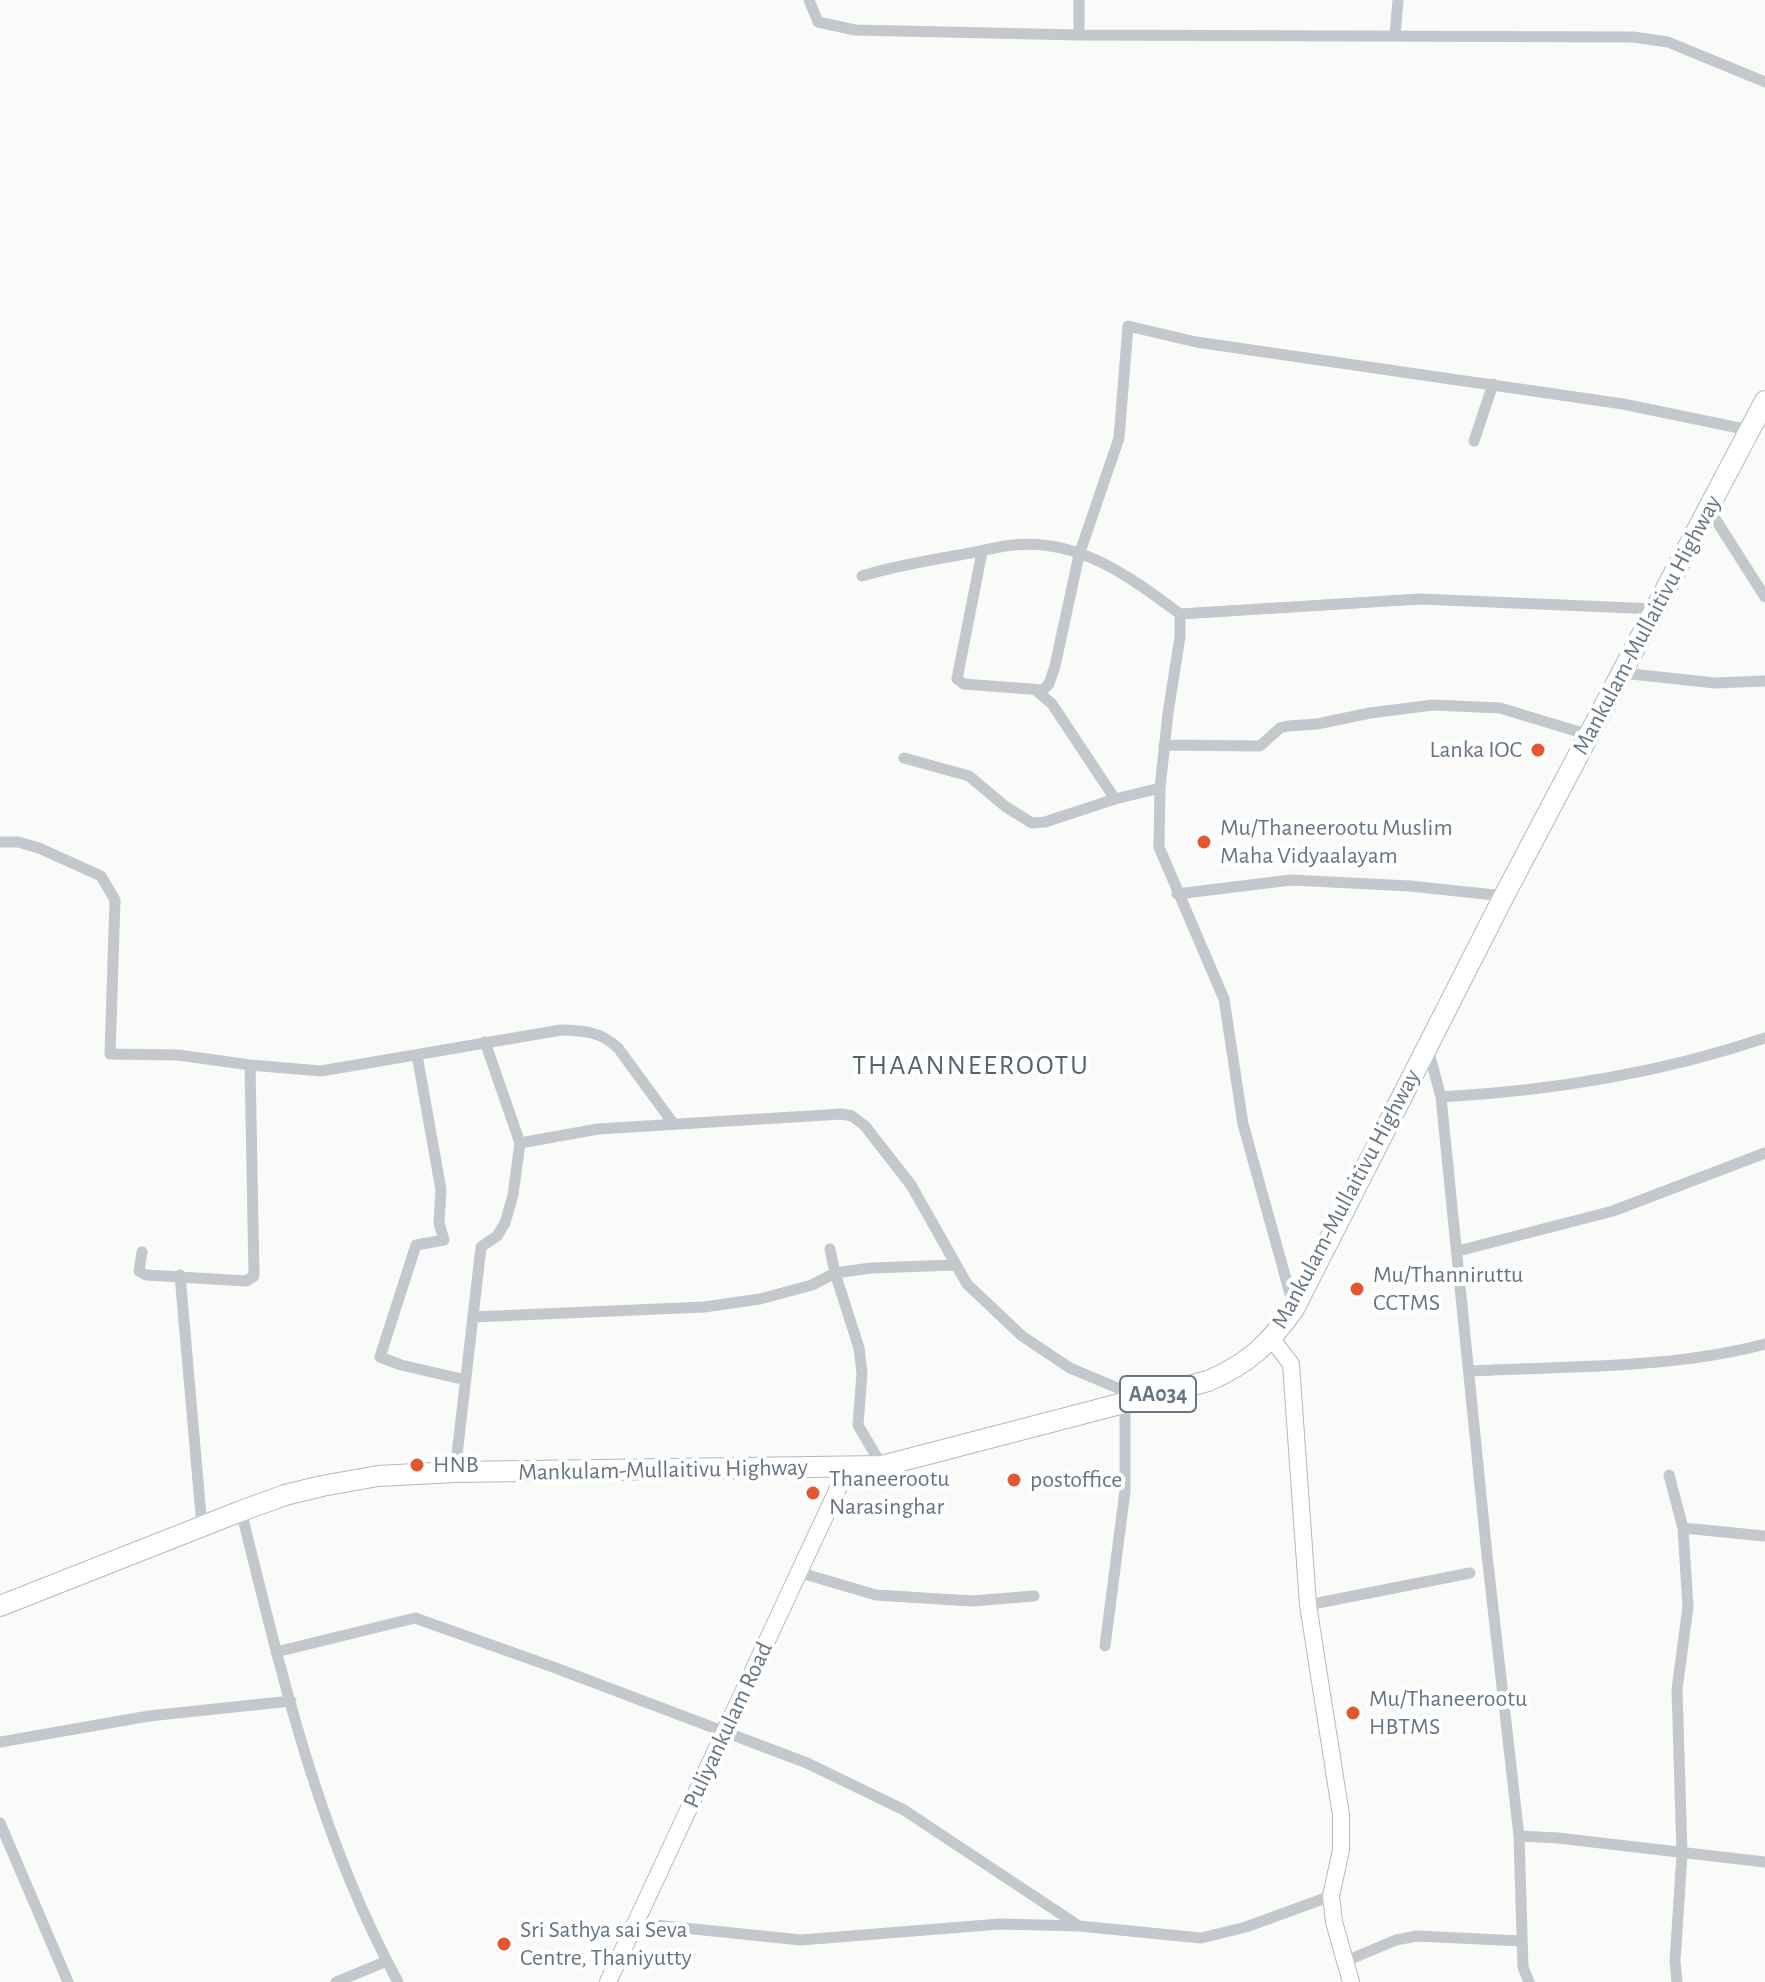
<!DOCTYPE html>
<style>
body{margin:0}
canvas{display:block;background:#fafaf8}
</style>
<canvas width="1765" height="1982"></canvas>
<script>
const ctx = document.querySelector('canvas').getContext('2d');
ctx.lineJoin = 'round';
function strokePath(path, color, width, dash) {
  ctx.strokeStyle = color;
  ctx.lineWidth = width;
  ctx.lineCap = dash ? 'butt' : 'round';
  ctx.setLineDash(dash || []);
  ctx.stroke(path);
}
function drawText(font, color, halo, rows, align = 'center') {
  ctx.font = font + ' "Alegreya Sans",sans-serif';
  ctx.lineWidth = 8;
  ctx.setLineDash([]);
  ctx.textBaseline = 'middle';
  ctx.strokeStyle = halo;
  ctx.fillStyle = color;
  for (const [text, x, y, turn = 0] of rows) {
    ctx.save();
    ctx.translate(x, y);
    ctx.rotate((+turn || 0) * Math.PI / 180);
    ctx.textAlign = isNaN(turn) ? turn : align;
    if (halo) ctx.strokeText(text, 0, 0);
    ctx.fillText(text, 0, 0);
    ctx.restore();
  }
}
const secondary = new Path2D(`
 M1272,1339L1291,1364L1308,1605L1341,1815V1850L1331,1896L1334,1922L1351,1982
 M608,1982L848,1467`);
const highway = new Path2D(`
 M0,1606L241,1511L285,1495L322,1486L378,1476L455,1472L882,1466L1208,1381C1248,1364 1269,1344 1294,1309L1504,896L1765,401`);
strokePath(secondary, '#b3babf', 18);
strokePath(highway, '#b4b9bd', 22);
strokePath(new Path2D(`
 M809,0L818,22L855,30L1079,35L1633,37L1668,42L1765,82
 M1079,0V35
 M1395,35L1398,0
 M1474,441L1493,384
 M1709,509L1765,597
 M982,552L957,679L964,684L1043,690L1049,684L1055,666L1079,555L1119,438L1128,326L1196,342L1623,404L1749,430
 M862,576C894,566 926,561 959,555C977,552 995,547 1013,545C1079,538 1130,577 1180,614V637L1168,713L1160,788L1159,847L1224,999L1243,1124L1294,1308
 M1180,614L1420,599L1656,609
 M1622,673L1715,683L1765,681
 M1036,690L1052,704L1115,799
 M1164,745L1260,746L1280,728L1288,726L1317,724L1370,713L1433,705L1500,708L1589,735
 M904,758L969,776L1006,807L1032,823L1045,822L1115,799L1160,788
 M0,842H18L39,848L101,876L115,900L110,1054L178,1055L250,1065L321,1071L561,1030C584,1031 600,1031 618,1048L673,1123
 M1177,894L1291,880L1410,886L1504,896
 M1428,1049L1441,1097L1487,1555L1519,1836L1523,1967L1529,1982
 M417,1055L441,1190L439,1223L444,1240L416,1245L380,1357L401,1365L466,1380
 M1441,1097C1550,1091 1661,1073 1765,1038
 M520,1143L598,1129L842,1114L852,1116L865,1126L911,1185L967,1284L1022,1336L1070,1368L1139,1397
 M830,1249L835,1273L859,1348L862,1373L858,1425L882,1466
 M1458,1251L1613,1211L1765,1153
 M142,1252L139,1271L146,1275L246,1281L254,1276L250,1065
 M180,1275L202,1527
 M473,1317L704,1307L760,1299L812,1285L835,1273L871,1268L955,1265
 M1470,1371C1568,1366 1670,1369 1765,1344
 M455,1472L481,1247L497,1236L505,1223L513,1195L520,1143L485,1042
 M1669,1475L1683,1528L1688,1607L1677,1689L1682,1854L1675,1961L1677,1982
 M241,1511C281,1671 318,1836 398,1982
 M1683,1528L1765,1536
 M801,1573L876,1595L972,1601L1034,1596
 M1308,1605L1470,1573
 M1105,1646L1125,1491V1403
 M276,1652L415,1618L553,1667L807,1763L904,1810L1079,1926
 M0,1742L149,1716L291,1701
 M0,1823L68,1982
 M1519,1836L1558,1838L1765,1862
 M635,1923L801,1940L1000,1924L1079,1926L1201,1938L1246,1927L1331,1896
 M1346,1961L1396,1940L1417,1936L1521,1941
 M336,1982L387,1961`), '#c3c8cc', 11);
strokePath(secondary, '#fff', 16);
strokePath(highway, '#fff', 20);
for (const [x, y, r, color] of [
 [1538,750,8,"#e4572e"],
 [1204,842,8,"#e4572e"],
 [1357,1289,8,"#e4572e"],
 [417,1465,8,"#e4572e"],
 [1014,1480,8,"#e4572e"],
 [813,1493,8,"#e4572e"],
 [1353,1713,8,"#e4572e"],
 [504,1944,8,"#e4572e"]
]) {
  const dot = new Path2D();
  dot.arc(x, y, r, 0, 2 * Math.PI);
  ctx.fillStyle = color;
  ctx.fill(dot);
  strokePath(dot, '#fff', 3);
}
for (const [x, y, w] of [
 [1158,1394,76]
]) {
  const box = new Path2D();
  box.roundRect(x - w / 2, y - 18, w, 36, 6);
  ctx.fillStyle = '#fff';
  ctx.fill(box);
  strokePath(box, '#657683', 2);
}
drawText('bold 22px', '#657683', null, [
 ["AA034",1158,1394]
]);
drawText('24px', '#657683', '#fff', [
 ["Mankulam-Mullaitivu Highway",1647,625,-62],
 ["Mankulam-Mullaitivu Highway",1346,1199,-62],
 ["Mankulam-Mullaitivu Highway",663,1470,-1],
 ["Puliyankulam Road",728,1725,-65]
]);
drawText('24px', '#657683', '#fff', [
 ["Lanka IOC",1522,750,"right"],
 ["Mu/Thaneerootu Muslim",1220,828],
 ["Maha Vidyaalayam",1220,856],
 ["Mu/Thanniruttu",1373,1275],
 ["CCTMS",1373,1303],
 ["HNB",433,1465],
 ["Thaneerootu",829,1479],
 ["Narasinghar",829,1507],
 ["postoffice",1030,1480],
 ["Mu/Thaneerootu",1369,1699],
 ["HBTMS",1369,1727],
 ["Sri Sathya sai Seva",520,1930],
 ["Centre, Thaniyutty",520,1958]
], 'left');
ctx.letterSpacing = '2px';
drawText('28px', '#57646e', '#fff', [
 ["THAANNEEROOTU",971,1066]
]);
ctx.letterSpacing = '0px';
</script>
